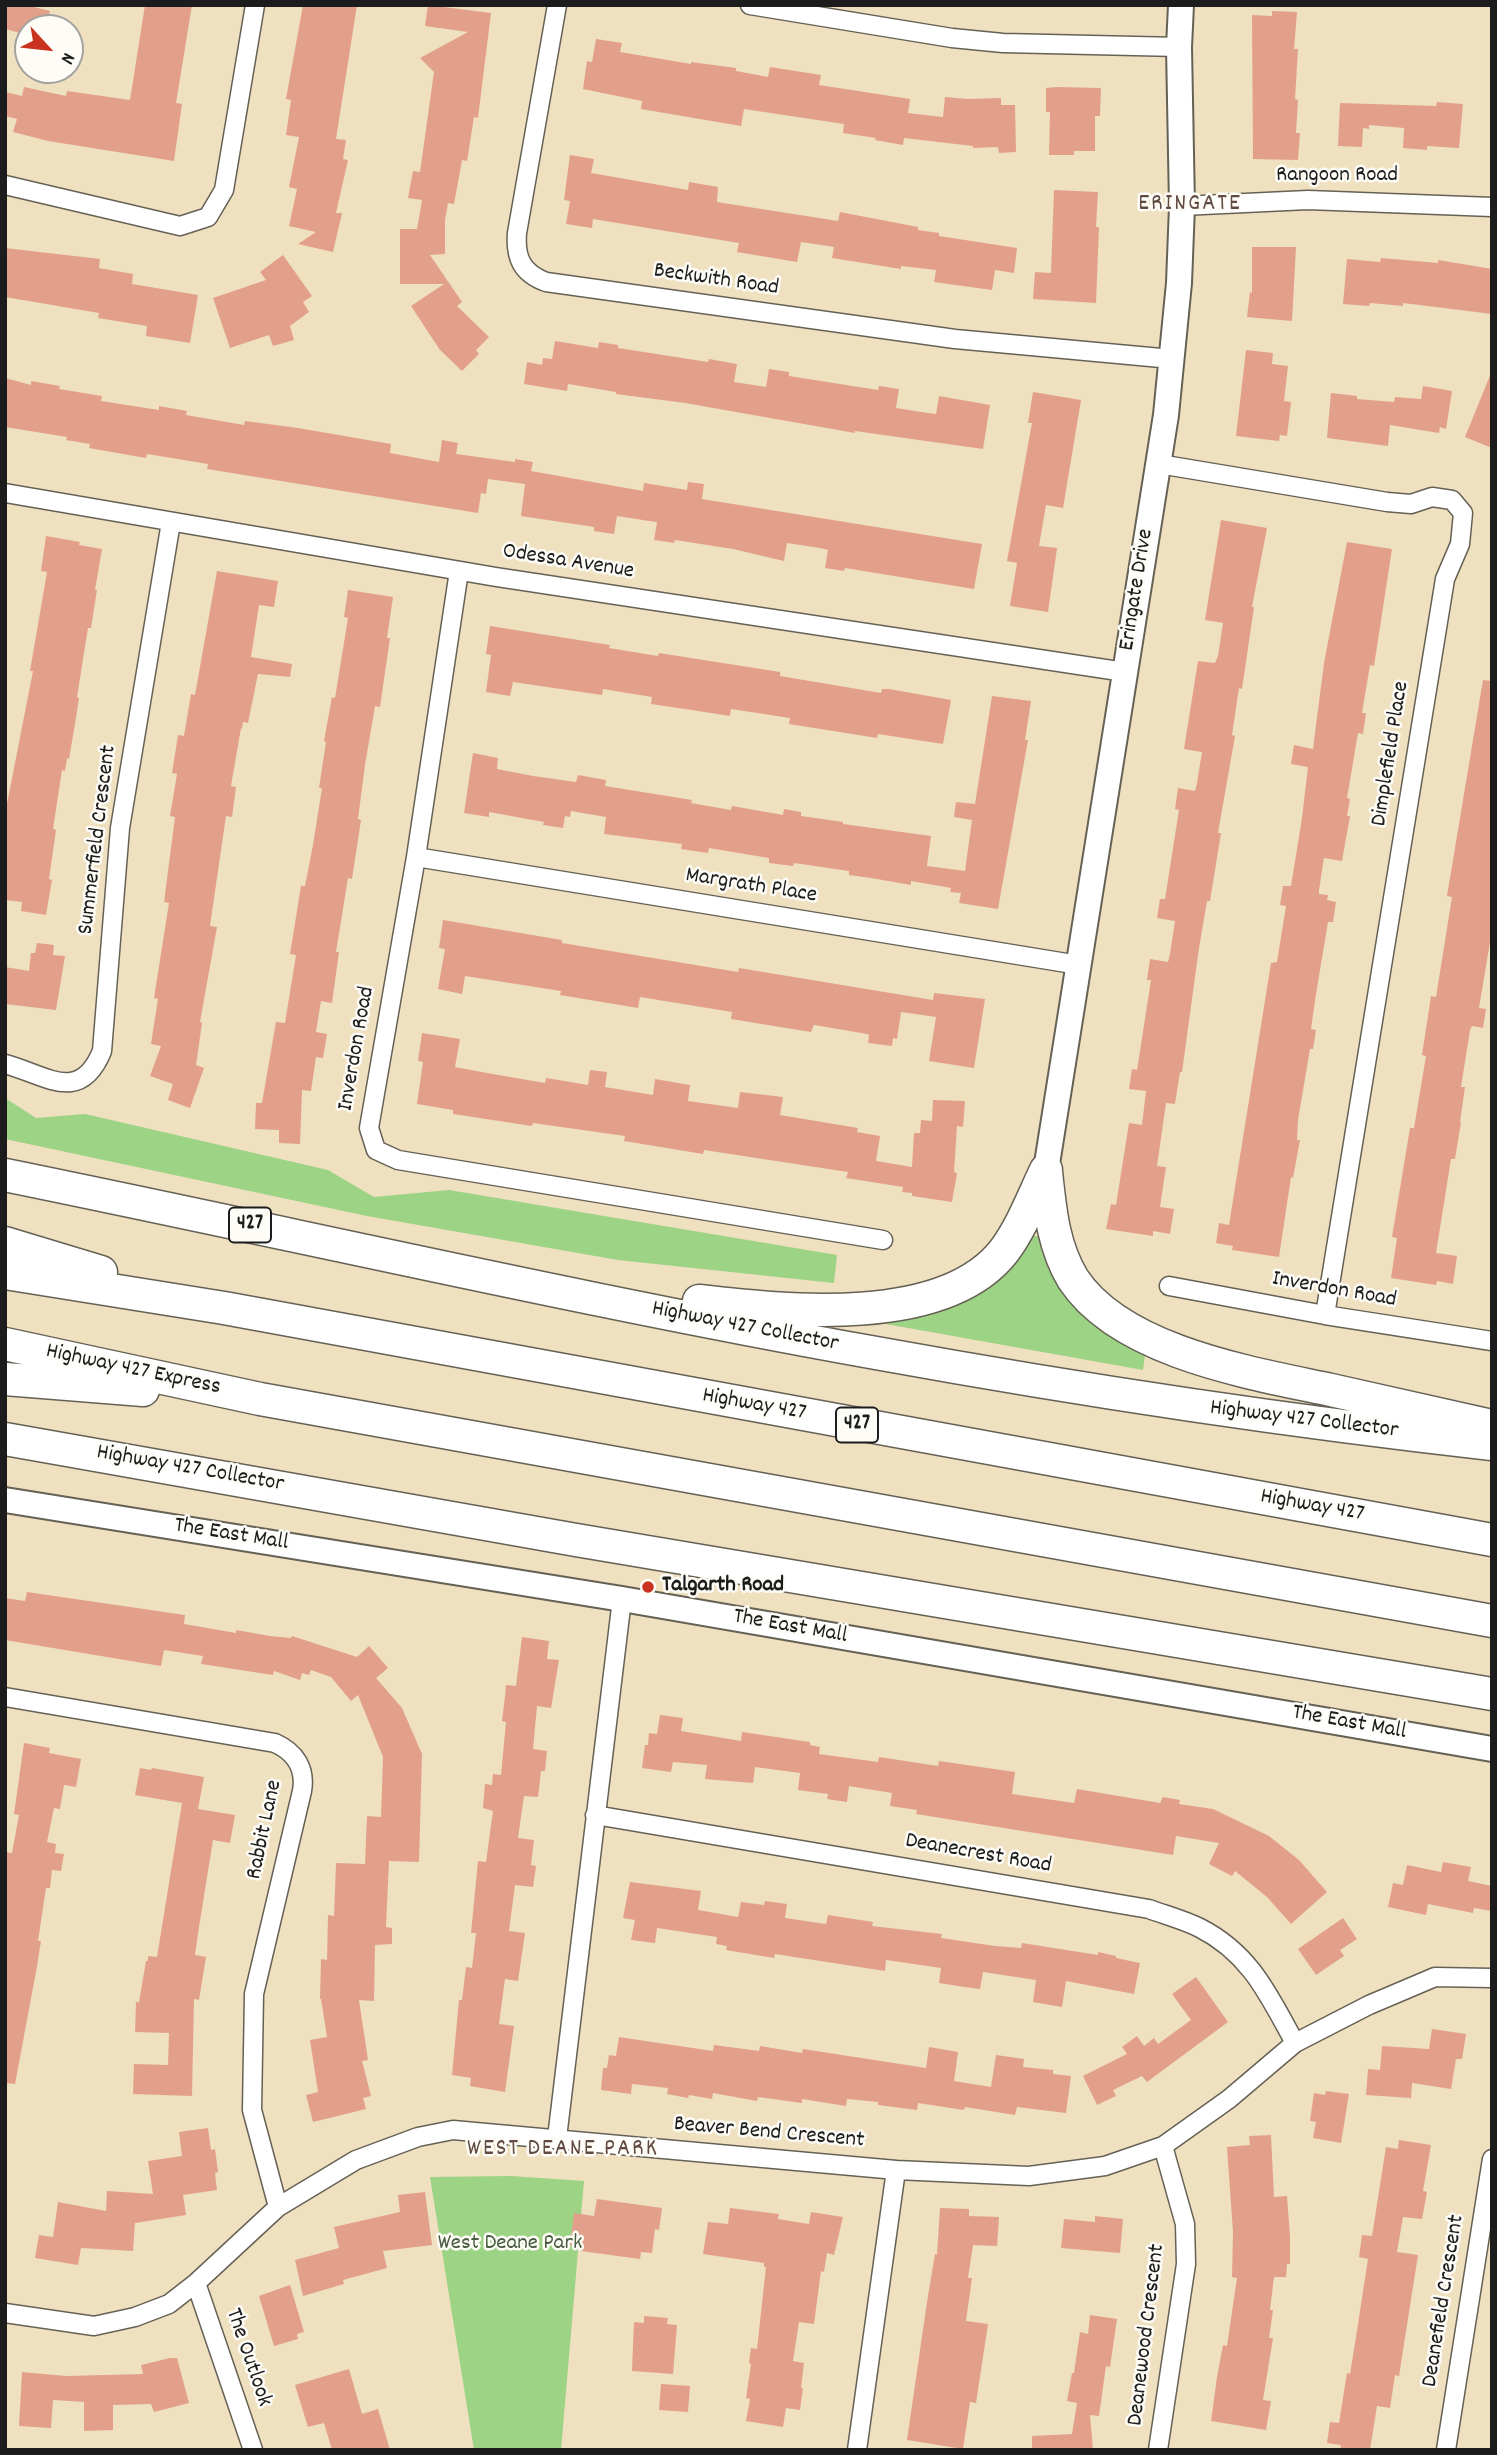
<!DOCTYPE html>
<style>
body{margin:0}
#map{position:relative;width:1497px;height:2455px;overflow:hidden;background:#efe0c0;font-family:Dekko,sans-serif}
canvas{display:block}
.frame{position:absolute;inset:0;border:7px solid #1c1c1c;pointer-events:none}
.north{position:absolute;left:14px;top:14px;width:70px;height:70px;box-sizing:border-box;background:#fdfcf7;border:2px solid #a3a29f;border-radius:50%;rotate:117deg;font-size:19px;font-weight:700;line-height:28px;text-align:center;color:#1c1c1c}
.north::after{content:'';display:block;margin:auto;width:24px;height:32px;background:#c8321e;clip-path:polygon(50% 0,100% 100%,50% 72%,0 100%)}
</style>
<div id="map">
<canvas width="1497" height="2455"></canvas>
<div class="frame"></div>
<div class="north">N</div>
</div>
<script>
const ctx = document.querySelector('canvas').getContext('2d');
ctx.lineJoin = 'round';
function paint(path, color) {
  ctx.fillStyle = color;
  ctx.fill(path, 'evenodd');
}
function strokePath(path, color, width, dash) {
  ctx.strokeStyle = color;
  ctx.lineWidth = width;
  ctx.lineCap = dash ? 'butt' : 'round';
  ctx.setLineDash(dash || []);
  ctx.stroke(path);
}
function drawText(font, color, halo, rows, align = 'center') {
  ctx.font = font + ' Dekko,sans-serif';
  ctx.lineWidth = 5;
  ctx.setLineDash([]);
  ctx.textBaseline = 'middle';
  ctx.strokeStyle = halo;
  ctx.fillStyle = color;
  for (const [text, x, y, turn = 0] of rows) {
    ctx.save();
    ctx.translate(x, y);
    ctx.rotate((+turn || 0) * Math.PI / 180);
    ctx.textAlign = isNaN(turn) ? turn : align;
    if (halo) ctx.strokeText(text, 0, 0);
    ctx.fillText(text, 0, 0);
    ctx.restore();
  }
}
paint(new Path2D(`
 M5,1098L36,1118L85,1114L328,1170L374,1197L449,1190L837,1255L834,1283L618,1260L367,1216L5,1139Z
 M1026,1235L1045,1237L1100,1322L1145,1355L1143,1370L869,1321Z
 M511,2176L584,2181L561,2450H474L430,2177Z`), '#9dd384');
paint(new Path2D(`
 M5,5H26L50,11L46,28H28V35L5,29Z
 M145,5H192L176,103L182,104L174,161L48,141L13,132L17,119L5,116V92L22,96L24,87L66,96L67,91L130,100Z
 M303,5H357L336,139L346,140L343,159L348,160L336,213H342L333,252L298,244L316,232L289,226L297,189L289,187L299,137L286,135L291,100L286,99Z
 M428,5L491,13L478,118L474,117L467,161L462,160L454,204L448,203L445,220V254L430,255L462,302L457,306L489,337L476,350L479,354L462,371L440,350L411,306L444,284H400V229H417L422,200L408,198L413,171L420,172L434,72L420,58L468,32L425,26Z
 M1272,11L1297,12L1294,49H1298L1295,99L1298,100L1296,133H1300L1298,160L1253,159L1252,15L1272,16Z
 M596,39L622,43L620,52L691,64V62L736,68V71L768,77L770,67L821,75L819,85L910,99L908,113L943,117L945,97L967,99L1001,98V105H1015L1016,152L999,153L998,147L973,148V146L904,138L903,145L875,140L876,138L843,133L844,124L744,109L741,126L641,109L642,101L583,89L587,61L592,62Z
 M1057,87L1101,88L1100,116H1095V151H1074V155H1049L1050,112H1046V88Z
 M1437,102L1463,104L1459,148L1427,146V150L1403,148L1404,128L1369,125V129L1363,128L1362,147L1338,146L1340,103L1436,106Z
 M570,155L594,159L591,173L688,190L689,182L718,187L717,202L838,221L840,212L918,227V230L939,233V236L1017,248L1014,273L995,270L992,290L934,282L936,270L901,266V269L832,258L834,247L801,242L797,262L737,252L739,243L593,219L592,228L566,224L570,201L564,200Z
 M1054,190L1098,192L1096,227H1099L1096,303L1033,299L1035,272L1051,273Z
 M1252,247H1296L1292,321L1247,317L1250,292L1252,293Z
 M5,248L100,259L99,268L133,274L132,284L198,295L190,343L146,336L147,326L98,318L99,313L5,297Z
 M283,255L312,296L303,302L309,312L290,326L294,340L273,346L269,335L230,348L213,298L266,280L260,272Z
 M1381,258L1438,263V260L1492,269V314L1403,303V306L1370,303L1369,306L1343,304L1347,259L1380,262Z
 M555,341L598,348L599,342L618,345V348L708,362L709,359L737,364L734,382L766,387L769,369L789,372V376L878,390L879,386L899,389L896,408L928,413L936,414L939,396L990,405L983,449L855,431V433L685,403L616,394V392L568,384L567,391L524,384L527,362L542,365L543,358L552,359Z
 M1246,350L1273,353L1272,364L1288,366L1284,401L1291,402L1287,436L1280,435L1279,441L1236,436Z
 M1491,373H1492V448L1465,437Z
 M5,378L31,385V381L60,386L59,389L102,396L101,401L159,410V406L187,411L186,415L244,425L245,421L298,428L391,444L390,453L439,462L442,440L458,443L456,454L515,462V459L533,462L531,471L643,491L644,483L687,490L688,482L704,484L702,499L982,544L974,589L845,568L844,571L825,568L828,550L820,548L787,543L784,561L733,549L675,540L674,543L654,540L657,522L649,521L617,516L614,534L594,531V527L521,516L525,484L488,479L486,494L481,493L478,513L207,469L208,464L147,454L146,458L89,448L90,444L66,440L67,437L5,427Z
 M1423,386L1452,391L1446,429L1440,427L1439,433L1390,425L1388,446L1327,438L1331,393L1357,396V399L1394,402L1395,397L1421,399Z
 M1033,392L1081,400L1063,508L1046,505L1039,546L1057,548L1048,612L1010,606L1017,563L1007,561L1032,423H1028Z
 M1221,520L1267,528L1252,607H1254L1242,689L1239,688L1232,735L1235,736L1218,833H1221L1210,901H1207L1199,948L1182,1072H1180L1175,1104L1166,1103L1157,1166L1166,1167L1160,1207L1174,1209L1170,1234L1153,1231V1236L1106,1229L1111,1204L1116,1205L1129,1123L1142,1125L1146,1091L1129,1089L1132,1069L1137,1070L1151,980H1147L1150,959L1168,962L1170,954L1175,921L1157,918L1160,899H1165L1179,810L1175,809L1178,788L1195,791L1197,783L1202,752L1184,749L1198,661L1215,663L1218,656L1223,623L1205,620Z
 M46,536L80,542L79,545L102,549L95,590H97L91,628H88L77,697L79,698L75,724L69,759L67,758L65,771L62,770L53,829L56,830L49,879L52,880L46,915L21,911L22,902L5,900V814L33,671H30L47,572L41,571Z
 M1347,542L1392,549L1374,666L1370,665L1362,713H1366L1363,734L1358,733L1347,798L1350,799L1347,816H1350L1342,861L1324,858L1319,890V894L1328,895L1327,900L1336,902L1333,922H1328L1316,994L1311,1029L1316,1030L1313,1049H1310L1298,1120L1297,1140H1300L1293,1178L1291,1177L1279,1257L1232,1250L1233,1246L1216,1243L1219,1223L1229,1225L1271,963L1277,962L1286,906L1280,905L1283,886H1291L1302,818L1308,767L1291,764L1294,745L1313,749L1324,663Z
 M217,571L278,581L274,607L259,605L251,657L292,664L290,677L258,674L248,723L243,722L242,729L241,728L231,786L236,787L232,817L226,816L210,926L217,927L200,1022L202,1023L196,1065L204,1068L190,1108L168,1100L173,1084L150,1076L161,1046L151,1044L158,999L154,998L169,903L164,902L175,817L170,816L177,774L172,773L178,735L184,736L191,694L195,695Z
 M348,590L393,597L387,638H390L380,707L375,706L365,765L358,819L361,820L352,879L348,878L336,952H339L332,1003L321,1001L316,1032L327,1034L323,1058L316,1057L311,1091L302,1090L300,1144L279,1143V1130L255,1129L256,1103H262L276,1022L285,1023L296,955L290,954L301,886H305L313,845L322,788H319L326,742L324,741L332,697L335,698L348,618L344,617Z
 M490,626L610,645L609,648L658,656L659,653L780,672V676L881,693L882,689H889L951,700L943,744L878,734L877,738L789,724L790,718L731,709L730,716L698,711L651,704L652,697L603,689L602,695L513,682L510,696L486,692L491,655L486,654Z
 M1483,680L1492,681V930L1479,1008L1486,1009L1483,1028L1472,1026L1470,1030L1461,1087H1465L1460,1122H1461L1455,1159H1451L1436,1253L1457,1256L1453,1284L1437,1281L1436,1285L1391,1278L1397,1238L1392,1237L1410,1128H1414L1426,1056L1422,1055L1431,996L1436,997L1452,897L1447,896Z
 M992,696L1031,701L1025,740H1028L998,909L959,903L961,893L950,892L951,888L911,881V885L871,878L849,875V871L794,863L793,866L769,863V858L709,848L708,853L681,849L682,844L604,834L606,817L571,811L570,817L565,816L563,828L543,825L544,822L489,812V817L464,813L473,753L498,758L497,769L533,776L576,782L578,775L606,780L605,786L692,800L691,803L731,810L732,806L783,815L784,809L801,812V816L843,822V824L931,836L927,866L965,871L972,820L954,817L956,802L975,804Z
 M443,920L562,940V943L738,972L739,968L933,1000L934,993L985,999L974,1068L929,1061L936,1017L901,1012L897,1039L893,1038L892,1046L868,1043L869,1035L867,1034L814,1025L811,1032L780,1027L731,1019L732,1012L640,997L638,1008L560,995L561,991L465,976L462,994L438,989L445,949L439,948Z
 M37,943L54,945L53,955L65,956L56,1010L5,1004V967L29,971L31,953H35Z
 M422,1033L460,1039L455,1067L487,1073L545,1083L546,1078L588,1085L590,1070L607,1072L605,1087L653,1095L655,1079L690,1085L688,1101L738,1108L740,1092L783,1097L780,1115L858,1128L857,1132L880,1136L876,1161L912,1167L914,1133H920L921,1120L932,1121L933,1100L965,1101L963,1127L957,1126L954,1172L957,1173L952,1202L912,1196V1193L902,1192L903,1187L846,1178L848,1172L704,1150L703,1154L624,1141L625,1136L533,1123L532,1126L453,1114V1110L417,1104L423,1062L418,1061Z
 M27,1592L185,1615L184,1624L236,1633V1630L270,1636L291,1638L292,1636L357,1657L369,1646L388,1668L376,1678L402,1708L422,1754L419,1862L389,1861L386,1927L392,1928V1944L375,1945L374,2001L359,2000L368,2060L362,2061L371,2096L363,2098L366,2109L313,2122L306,2095L318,2092L310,2040L327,2037L321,1999H320L321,1959L327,1960L328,1915L334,1916L336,1863L365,1864L367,1816L381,1817L383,1757L358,1695L351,1701L331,1677L311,1670L309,1675L302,1673L300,1680L274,1671L273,1675L201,1664L203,1656L164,1650L161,1666L5,1640V1598L25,1601Z
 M522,1637L549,1641L547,1659L559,1660L551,1708L537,1706L533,1749L547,1751L545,1771H541L538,1797L524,1796L518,1838L534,1840L531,1865L536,1866L533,1887L515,1885L509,1931L525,1933L518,1981L505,1979L499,2024L514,2026L505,2092L470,2086L471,2078L452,2075L459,2000H462L466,1967L472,1968L476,1933H471L478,1861L486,1862L493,1811L483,1808L485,1784L492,1785L493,1774L501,1775L506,1722L502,1721L505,1696L506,1685L516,1686Z
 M660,1715L683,1718L681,1731L741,1741L742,1732L810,1742V1745L820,1747L819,1754L878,1762L879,1757L938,1766L939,1761L1015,1772L1012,1794L1074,1803L1077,1789L1160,1803L1163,1797L1180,1800L1179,1804L1213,1809L1269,1836L1299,1860L1327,1892L1291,1924L1267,1897L1235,1871L1232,1876L1209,1864L1219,1843L1176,1836L1173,1855L916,1814L917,1810L890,1806L892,1793L849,1786L847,1802L827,1799L828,1794L798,1790L800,1773L755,1767L753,1783L705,1779L707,1765L673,1762L671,1772L642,1768L645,1745H648L649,1733L657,1734Z
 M24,1743L50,1748L49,1753L81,1759L76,1787L64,1785L60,1809L54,1808L47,1842L56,1844L55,1853L64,1854L61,1871L52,1870L50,1888H46L38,1941H41L36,1972L15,2084L5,2083V1852L12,1853L19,1815L14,1814Z
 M140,1768L151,1770L152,1768L204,1777L198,1809L235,1815L230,1843L213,1840L199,1927L195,1955L206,1957L199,2000L194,1999L192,2096L133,2094L134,2064L168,2065L169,2033L135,2032L136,2002H139L146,1961H148V1956L157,1957L182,1803L135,1795Z
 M1443,1862L1471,1867L1468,1881L1492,1886V1911L1474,1908L1473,1913L1428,1904L1426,1915L1388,1907L1393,1883L1403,1885L1407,1865L1441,1872Z
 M630,1882L701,1891L698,1910L738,1917L741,1902L764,1905L765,1901L787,1904L785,1918L826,1924L828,1915L873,1922L872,1926L942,1934L941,1938L995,1946L1021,1948L1022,1943L1098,1955V1952L1116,1956V1958L1140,1963L1134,1994L1066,1981L1062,2007L1033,2002L1036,1980L983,1972L980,1989L964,1987L939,1983L941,1968L886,1960L885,1971L775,1954L774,1958L726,1950L727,1946L716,1944L717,1937L657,1928L655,1943L631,1940L635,1920L623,1918Z
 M1343,1918L1357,1939L1340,1950L1344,1956L1316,1975L1298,1949Z
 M1196,1977L1228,2022L1147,2082L1142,2076L1113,2090L1116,2096L1097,2105L1083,2076L1127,2054L1122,2047L1137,2036L1144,2046L1154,2038L1158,2044L1191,2020L1172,1994Z
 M1432,2029L1466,2034L1462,2059H1456L1451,2089L1412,2083L1411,2098L1366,2095L1368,2069L1380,2070L1382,2046L1429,2049Z
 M619,2037L713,2051L714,2045L759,2051L760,2046L802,2053L803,2049L926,2068L929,2047L958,2052L954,2081L991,2087L996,2055L1024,2059L1023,2067L1053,2070V2074L1071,2076L1066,2113L1017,2107L1015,2115L965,2107L964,2110L918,2103L917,2110L878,2105V2102L847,2099L846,2106L802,2099V2103L758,2097L757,2101L713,2093L712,2099L689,2095L688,2098L667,2094L668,2088L632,2084L631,2094L601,2090L603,2068H607L609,2055L616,2056Z
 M1326,2091L1349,2094L1341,2143L1313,2138L1316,2122L1310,2121L1314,2093L1325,2095Z
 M208,2128L211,2150L215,2149L218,2172L215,2173L217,2190L183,2195L186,2215L135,2223L133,2251L81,2248L78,2265L35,2258L39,2235L53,2237L58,2202L106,2211L107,2191L153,2194L148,2161L182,2156L179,2132Z
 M1271,2135L1274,2197L1287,2196L1290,2236V2264H1287L1286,2277H1274L1270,2310H1273L1269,2338H1273L1263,2400L1271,2401L1266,2430L1211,2421L1217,2377L1223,2345L1227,2346L1237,2278L1232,2277L1233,2232L1227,2147L1250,2145L1249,2136Z
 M1399,2140L1431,2145L1423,2191L1427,2192L1422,2219L1403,2217L1397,2252L1418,2255L1399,2376L1395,2375L1390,2408L1377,2406L1370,2450H1340L1341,2445L1327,2443L1330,2422L1339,2423L1347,2373L1350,2374L1356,2337L1368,2259L1359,2257L1362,2235L1372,2236L1386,2147L1398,2149Z
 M425,2192L432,2245L383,2251L387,2268L343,2280L344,2284L303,2296L295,2260L339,2248L334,2227L400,2212L398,2195Z
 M597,2199L662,2208L659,2230L655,2229L652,2253L641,2252L640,2259L581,2251L582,2247L570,2245L574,2213L594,2216Z
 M730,2208L779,2214L778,2219L809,2224L811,2212L843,2217L834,2255L827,2253L824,2272L821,2271L814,2324L799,2322L793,2361L804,2363L801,2388H803L800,2410L786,2408L783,2427L746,2421L750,2399L746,2398L751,2364L749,2363L751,2348L757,2349L766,2267H764V2263L703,2254L708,2222L728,2224Z
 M940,2208L969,2209V2216L999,2217L997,2246L973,2245L968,2278H972L966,2321L988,2324L976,2403L970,2402L963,2449L907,2440L927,2302L935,2254L937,2255Z
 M1095,2216L1123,2219L1120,2253L1061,2248L1064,2219L1095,2222Z
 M290,2285L304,2332L297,2334L298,2339L274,2346L259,2296Z
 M1090,2315L1117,2319L1110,2367L1106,2366L1099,2416L1090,2415L1093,2450H1032V2436L1072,2434L1077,2403L1067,2401L1072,2373H1074L1080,2332L1088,2334Z
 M644,2316L668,2318L667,2324L677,2325L673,2374L632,2371L634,2322L644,2323Z
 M170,2358H177L189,2403L154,2412L151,2404L113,2405V2430L84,2431V2402L53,2400L51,2428L19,2426L22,2372L66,2376L143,2374L141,2365Z
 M349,2369L362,2414L378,2409L390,2450H332L324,2423L308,2427L295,2385Z
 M661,2384L690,2386L688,2412L659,2410Z`), '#e2a08a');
const street = new Path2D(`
 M557,5L517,233C515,258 522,273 546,282L955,339L1172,359
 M750,5L952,38L1003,43L1179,47
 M5,185L180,226L208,217L224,190L255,5
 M1182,206L1308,200L1492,207
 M1159,464L1387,502L1411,504L1432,497L1452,500L1463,513L1460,544L1445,579L1325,1315
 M5,493L496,577L1125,672
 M459,571L416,857L369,1128L376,1150L398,1160L883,1240
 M416,857L1079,965
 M5,1064C46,1075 80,1105 102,1051L120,828L171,522
 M1169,1286L1325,1315L1492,1341
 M5,1697L275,1743C295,1752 306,1768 302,1791L254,1994L252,2110L278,2207
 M595,1815L1149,1909C1165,1915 1184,1920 1200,1928C1251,1954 1269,1996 1295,2043
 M557,2138L622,1599
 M196,2283L253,2450
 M5,2313L94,2326L135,2317L169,2304L196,2283L278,2207L356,2160L418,2137L453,2130L896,2170L1029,2176L1105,2166L1163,2146L1229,2099L1295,2043L1369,2005L1435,1977L1492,1978
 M857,2450L896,2170
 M1158,2450L1186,2264L1185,2224L1163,2146
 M1446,2450L1492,2159`);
const secondary = new Path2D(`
 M1046,1170L1166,415L1179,283L1182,206L1179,47L1181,5
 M5,1500L622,1599L1492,1749`);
const highway = new Path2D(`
 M1046,1172C1050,1209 1053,1246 1073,1279C1121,1352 1251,1373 1331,1390C1384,1402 1438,1414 1492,1426
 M5,1175C295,1234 584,1301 876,1353C1080,1390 1285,1421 1492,1444
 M5,1243L101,1272
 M5,1273L224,1308L1492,1540
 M699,1301C786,1311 944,1328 1004,1251C1022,1227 1033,1197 1046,1170
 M5,1344L260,1399L1492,1621
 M5,1379L143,1390
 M5,1439L576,1540L1492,1694`);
strokePath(street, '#666155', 21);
strokePath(secondary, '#666155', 28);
strokePath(highway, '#666155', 35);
strokePath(street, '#fff', 18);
strokePath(secondary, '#fff', 24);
strokePath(highway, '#fff', 32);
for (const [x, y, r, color] of [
 [648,1587,7,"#c8321e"]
]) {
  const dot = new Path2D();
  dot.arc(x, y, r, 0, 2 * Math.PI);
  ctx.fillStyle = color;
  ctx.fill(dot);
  strokePath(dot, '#fdfcf7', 2.5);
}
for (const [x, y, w] of [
 [250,1225,42],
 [857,1425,42]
]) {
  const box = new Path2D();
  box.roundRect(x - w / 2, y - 17.5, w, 35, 5);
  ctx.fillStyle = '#fdfcf7';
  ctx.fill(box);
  strokePath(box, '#1c1c1c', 2);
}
drawText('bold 21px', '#1c1c1c', null, [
 ["427",250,1225],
 ["427",857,1425]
]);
drawText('23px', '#1c1c1c', '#fdfcf7', [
 ["Rangoon Road",1337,177],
 ["Beckwith Road",716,281,8],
 ["Odessa Avenue",568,563,9],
 ["Eringate Drive",1138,590,-81],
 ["Dimplefield Place",1392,754,-81],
 ["Summerfield Crescent",99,840,-83],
 ["Margrath Place",751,887,9],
 ["Inverdon Road",358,1049,-80],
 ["Inverdon Road",1334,1291,10],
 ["Highway 427 Collector",745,1328,11],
 ["Highway 427 Express",133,1371,12],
 ["Highway 427",754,1406,10],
 ["Highway 427 Collector",1304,1421,7],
 ["Highway 427 Collector",190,1470,10],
 ["Highway 427",1312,1507,10],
 ["The East Mall",231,1536,9],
 ["The East Mall",790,1628,10],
 ["The East Mall",1349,1724,10],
 ["Rabbit Lane",266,1830,-78],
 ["Deanecrest Road",978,1855,10],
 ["Beaver Bend Crescent",769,2134,5],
 ["Deanefield Crescent",1445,2301,-81],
 ["Deanewood Crescent",1148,2335,-83],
 ["The Outlook",247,2358,71]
]);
drawText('bold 23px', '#1c1c1c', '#fdfcf7', [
 ["Talgarth Road",662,1587]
], 'left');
drawText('23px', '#495c40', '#fdfcf7', [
 ["West Deane Park",510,2245]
]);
ctx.letterSpacing = '2px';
drawText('24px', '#614a42', '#fdfcf7', [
 ["ERINGATE",1190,206],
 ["WEST DEANE PARK",563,2151]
]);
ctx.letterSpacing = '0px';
</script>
